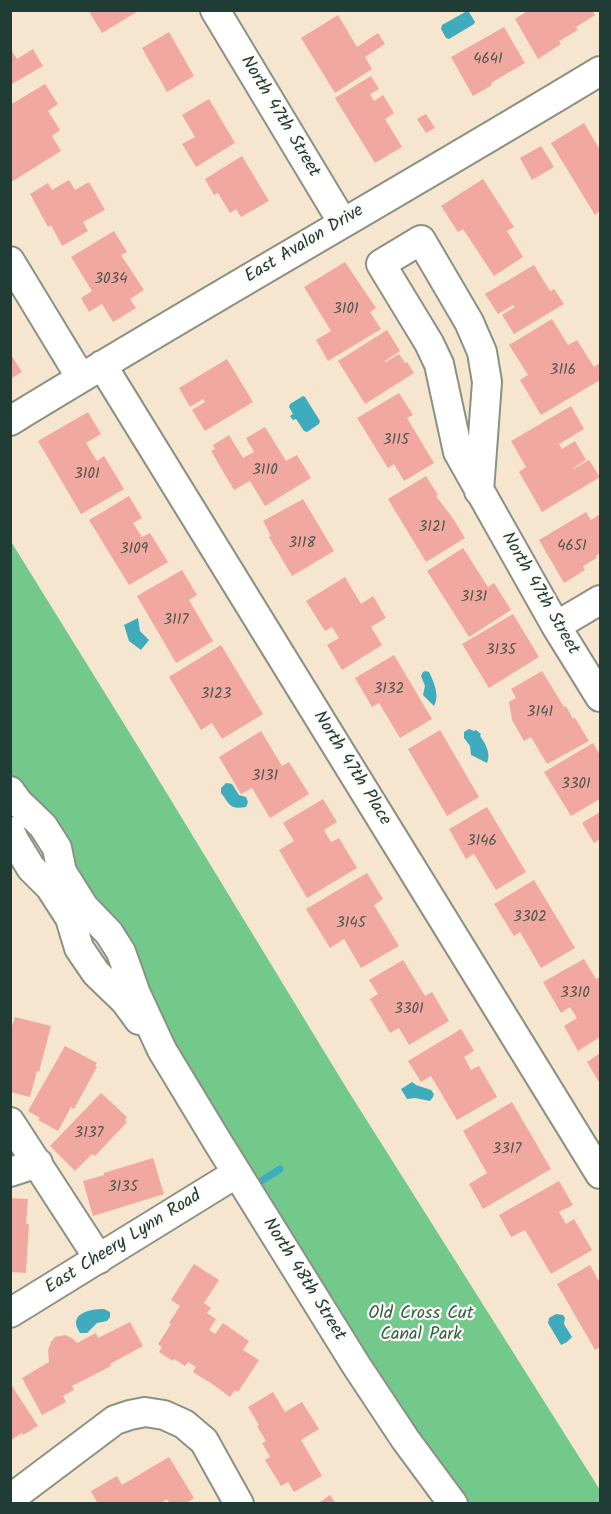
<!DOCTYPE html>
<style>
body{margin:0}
#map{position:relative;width:611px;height:1514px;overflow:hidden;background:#f6e6cf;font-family:Kalam,sans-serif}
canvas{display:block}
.frame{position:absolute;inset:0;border:12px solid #1f3d34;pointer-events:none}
</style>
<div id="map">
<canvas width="611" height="1514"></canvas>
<div class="frame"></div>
</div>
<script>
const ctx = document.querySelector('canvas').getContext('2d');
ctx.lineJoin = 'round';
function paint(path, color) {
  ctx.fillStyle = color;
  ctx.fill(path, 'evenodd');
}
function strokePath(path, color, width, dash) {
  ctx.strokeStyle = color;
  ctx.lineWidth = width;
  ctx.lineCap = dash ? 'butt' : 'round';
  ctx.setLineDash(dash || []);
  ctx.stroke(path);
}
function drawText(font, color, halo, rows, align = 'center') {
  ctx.font = font + ' Kalam,sans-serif';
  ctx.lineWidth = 4.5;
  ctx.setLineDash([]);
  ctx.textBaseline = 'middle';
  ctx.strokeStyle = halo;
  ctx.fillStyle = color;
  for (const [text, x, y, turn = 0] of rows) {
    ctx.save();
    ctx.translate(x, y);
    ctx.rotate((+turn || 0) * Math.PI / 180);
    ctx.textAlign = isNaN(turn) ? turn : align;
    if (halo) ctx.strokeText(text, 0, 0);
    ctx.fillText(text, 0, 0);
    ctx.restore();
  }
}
paint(new Path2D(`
 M10,540L152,769L347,1089L600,1490V1503H469L414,1431L11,783Z`), '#73c88c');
paint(new Path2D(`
 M467,11L469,12L475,22L474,24L449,39L446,38L441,29L442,25Z
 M303,396L305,397L320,421L319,424L307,432L304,431L296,419L293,420L290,416L293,414L289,407L290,404Z
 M138,618L140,631L149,640L141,650L129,641L124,625Z
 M425,671L429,672C434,682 440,696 434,706L423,695L425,686L421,676L423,672Z
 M469,729L474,731L476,730L481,734L480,736C486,744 491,754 487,763L471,755L470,746L464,738V732Z
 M226,783L232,784L239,795L246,797L248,802L246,807C229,810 230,804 221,793V788Z
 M412,1082L416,1085L431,1090L434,1094L433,1097L430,1101L415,1098L407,1099L401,1089Z
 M104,1309L110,1312V1317L107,1321L97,1323L87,1333H80C67,1314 89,1309 104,1309Z
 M556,1314L563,1315L565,1318L564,1324L572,1337L567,1342L561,1345L548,1323L549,1318Z`), '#3eacbc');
strokePath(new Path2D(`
 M252,1187L280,1169`), '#3eacbc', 7);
paint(new Path2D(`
 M88,10H140L102,33Z
 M529,10H592L595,15L576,27L578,30L559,41L561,44L538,59L515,19Z
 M338,15L357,47L378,33L385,44L365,57L372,69L335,93L301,38Z
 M504,27L525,63L491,83L492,85L473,96L451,57Z
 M169,32L194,76L167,92L142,48Z
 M10,48L17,59L33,49L43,66L10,85Z
 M371,76L379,89L370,94L374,101L383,95L394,113L385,119L402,147L375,163L335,98Z
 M45,84L58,104L48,111L60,130L52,136L61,151L13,181L10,177V105Z
 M209,99L235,143L196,167L182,144L195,137L182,115Z
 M426,114L435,128L426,133L417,119Z
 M584,123L600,150V211L595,215L551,143Z
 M541,146L554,167L532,180L520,158Z
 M242,156L269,201L241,217L236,209L230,213L218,193L214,195L205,179Z
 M483,179L514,227L507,231L523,257L494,276L463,229L458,232L441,206Z
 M69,180L75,190L89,182L105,210L83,222L88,231L62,246L51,225L48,227L30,194L48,183L52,190Z
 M114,231L127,252L121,255L144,290L130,299L136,308L113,322L102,304L89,312L81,298L92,291L71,257Z
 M345,262L376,308L370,312L381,329L328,361L316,340L331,331L304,287Z
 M534,265L550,291L554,289L564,304L514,334L502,315L515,307L513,305L498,314L485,294Z
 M552,319L568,345L577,340L594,367L600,363V380L541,415L520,380L528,375L509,345Z
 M387,330L400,351L385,361L386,362L399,354L405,363L407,362L414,373L365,404L338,361Z
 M10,353L22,372L10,379Z
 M227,359L253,402L205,431L192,410L205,402L203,399L190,407L179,388Z
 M399,393L413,415L407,418L434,463L404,481L394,464L388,468L357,418Z
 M571,406L584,429L559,444L562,449L575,441L586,460L573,468V469L589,460L600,477L542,512L519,472L526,467L511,441Z
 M88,412L101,434L86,443L97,461L104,456L124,489L81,514L38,441Z
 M265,427L286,461L297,455L311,478L265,506L250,481L234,490L211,451L215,449L213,445L229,435L243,458L254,452L246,438Z
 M426,476L438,495L436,496L452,517L465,538L426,562L388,499Z
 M129,496L142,518L133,523L142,537L150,533L168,562L129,585L89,520Z
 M303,499L334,551L292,576L269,537L271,536L263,521Z
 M586,512L591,520L600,514V553L596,556L597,558L583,566L585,570L564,583L539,540Z
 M463,548L488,587L494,583L511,610L469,637L427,571Z
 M182,570L197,595L189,600L213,641L176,663L137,596Z
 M345,577L361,604L373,596L386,618L371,627L382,645L342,670L327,645L339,638L332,627L325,631L306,601Z
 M513,614L539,657L489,688L462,644Z
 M221,645L263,714L222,739L212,723L201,730L169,677Z
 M394,655L432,719L400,738L379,703L372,707L355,678Z
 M542,671L564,707L566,706L573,719L575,718L589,741L547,764L531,737L524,741L512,720L509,702L516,698L511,689Z
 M440,730L479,797L447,816L408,749Z
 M261,731L282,766L289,762L309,794L270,818L252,788L241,794L219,757Z
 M593,743L600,755V799L571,816L544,772Z
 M323,799L337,822L324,830L331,842L339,838L357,868L307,898L279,850L294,841L283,823Z
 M487,807L526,872L496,890L474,854L466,859L449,829Z
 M600,812V839L594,843L582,823Z
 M367,873L383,899L374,905L399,946L361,968L344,939L330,948L306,909Z
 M534,880L575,948L541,968L520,932L514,936L494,904Z
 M584,959L596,979L600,977V1037L578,1051L564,1026L577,1018L570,1007L561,1013L543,982Z
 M403,960L425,996L432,992L449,1021L409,1045L399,1028L390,1033L370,999L378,994L369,980Z
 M15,1017L51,1026L39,1072L37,1071L30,1097L10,1092V1032Z
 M461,1029L474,1051L464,1057L471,1070L479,1066L497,1097L457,1120L431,1076L421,1082L408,1061Z
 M65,1046L97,1063L95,1066L97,1067L74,1109L71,1107L58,1131L38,1120L40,1118L28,1111Z
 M600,1053V1084L587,1062Z
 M101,1093L127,1117L125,1120L127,1122L95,1156L92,1154L75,1171L50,1146Z
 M512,1102L551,1169L483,1209L469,1184L487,1173L463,1131Z
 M153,1158L164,1194L93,1216L83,1181L104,1175V1173Z
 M559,1181L573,1205L559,1212L566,1224L574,1219L592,1250L551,1274L525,1230L511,1237L499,1215Z
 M10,1198L28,1199L26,1224H29L26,1273L10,1272Z
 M194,1264L219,1280L204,1303L211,1308L207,1313L216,1319L209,1330L215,1334L223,1323L249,1341L243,1350L259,1360L238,1392L235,1390L230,1397L208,1381H207L193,1372L196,1367L188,1362L185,1366L174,1359L173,1361L159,1352L162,1347L158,1344L171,1324L169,1323L180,1306L171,1300Z
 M590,1265L600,1283V1347L595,1350L557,1284Z
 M130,1322L143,1346L110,1364L111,1366L72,1386L74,1390L63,1396L66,1402L42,1415L22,1378L49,1362L48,1350L51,1342L55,1337L65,1335L72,1338L77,1343L96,1333L98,1338Z
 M10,1383L38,1426L23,1435L22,1433L11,1440Z
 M273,1392L285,1412L302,1402L319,1429L301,1440L322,1476L294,1492L288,1482L281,1486L265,1460L270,1457L262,1443L266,1441L257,1426L259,1425L248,1407Z
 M169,1457L194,1498L185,1504H170L167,1499L160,1504H98L91,1491L117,1476L122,1485Z
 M330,1495L336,1504H317Z`), '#f0a8a0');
const minor = new Path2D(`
 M215,10L343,223
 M10,261L81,378
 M102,365L600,1174
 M10,421C206,301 405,189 600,71
 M479,491L487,382L482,352L469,322L421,240L381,264L429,343L439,364L458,452L556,626L600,697
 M556,626L600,600
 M10,791L18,802L43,826L57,848L62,872L84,907L109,933L121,952L136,994L162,1050L217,1141L356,1365L405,1439L453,1504
 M10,831L14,840L31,868L50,887L70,918L79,948L96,973L125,1001L139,1020
 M10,1122L99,1259
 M10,1172L38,1163
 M10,1313L237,1173
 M10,1499L115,1420L130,1415L145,1412L164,1415L184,1424L204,1441L239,1504`);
strokePath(minor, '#8a9282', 32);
strokePath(minor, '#fff', 28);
drawText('15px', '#53584f', null, [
 ["4641",488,60],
 ["3034",111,280],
 ["3101",346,310],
 ["3116",563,371],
 ["3115",396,441],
 ["3110",265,471],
 ["3101",87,475],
 ["3121",432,528],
 ["3118",302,544],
 ["4651",572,547],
 ["3109",134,550],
 ["3131",474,598],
 ["3117",176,621],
 ["3135",501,651],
 ["3132",389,690],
 ["3123",216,695],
 ["3141",540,713],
 ["3131",265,777],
 ["3301",576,785],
 ["3146",482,842],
 ["3302",530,918],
 ["3145",351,924],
 ["3310",575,994],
 ["3301",409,1010],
 ["3137",89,1134],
 ["3317",507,1150],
 ["3135",123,1188]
]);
drawText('18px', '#1f3d34', '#fdfcf7', [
 ["North 47th Street",279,117,59],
 ["East Avalon Drive",305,245,-31],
 ["North 47th Street",539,594,60],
 ["North 47th Place",351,769,58],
 ["East Cheery Lynn Road",124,1243,-32],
 ["North 48th Street",303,1280,58]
]);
drawText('18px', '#34604a', '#fdfcf7', [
 ["Old Cross Cut",421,1315],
 ["Canal Park",421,1336]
]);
</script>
